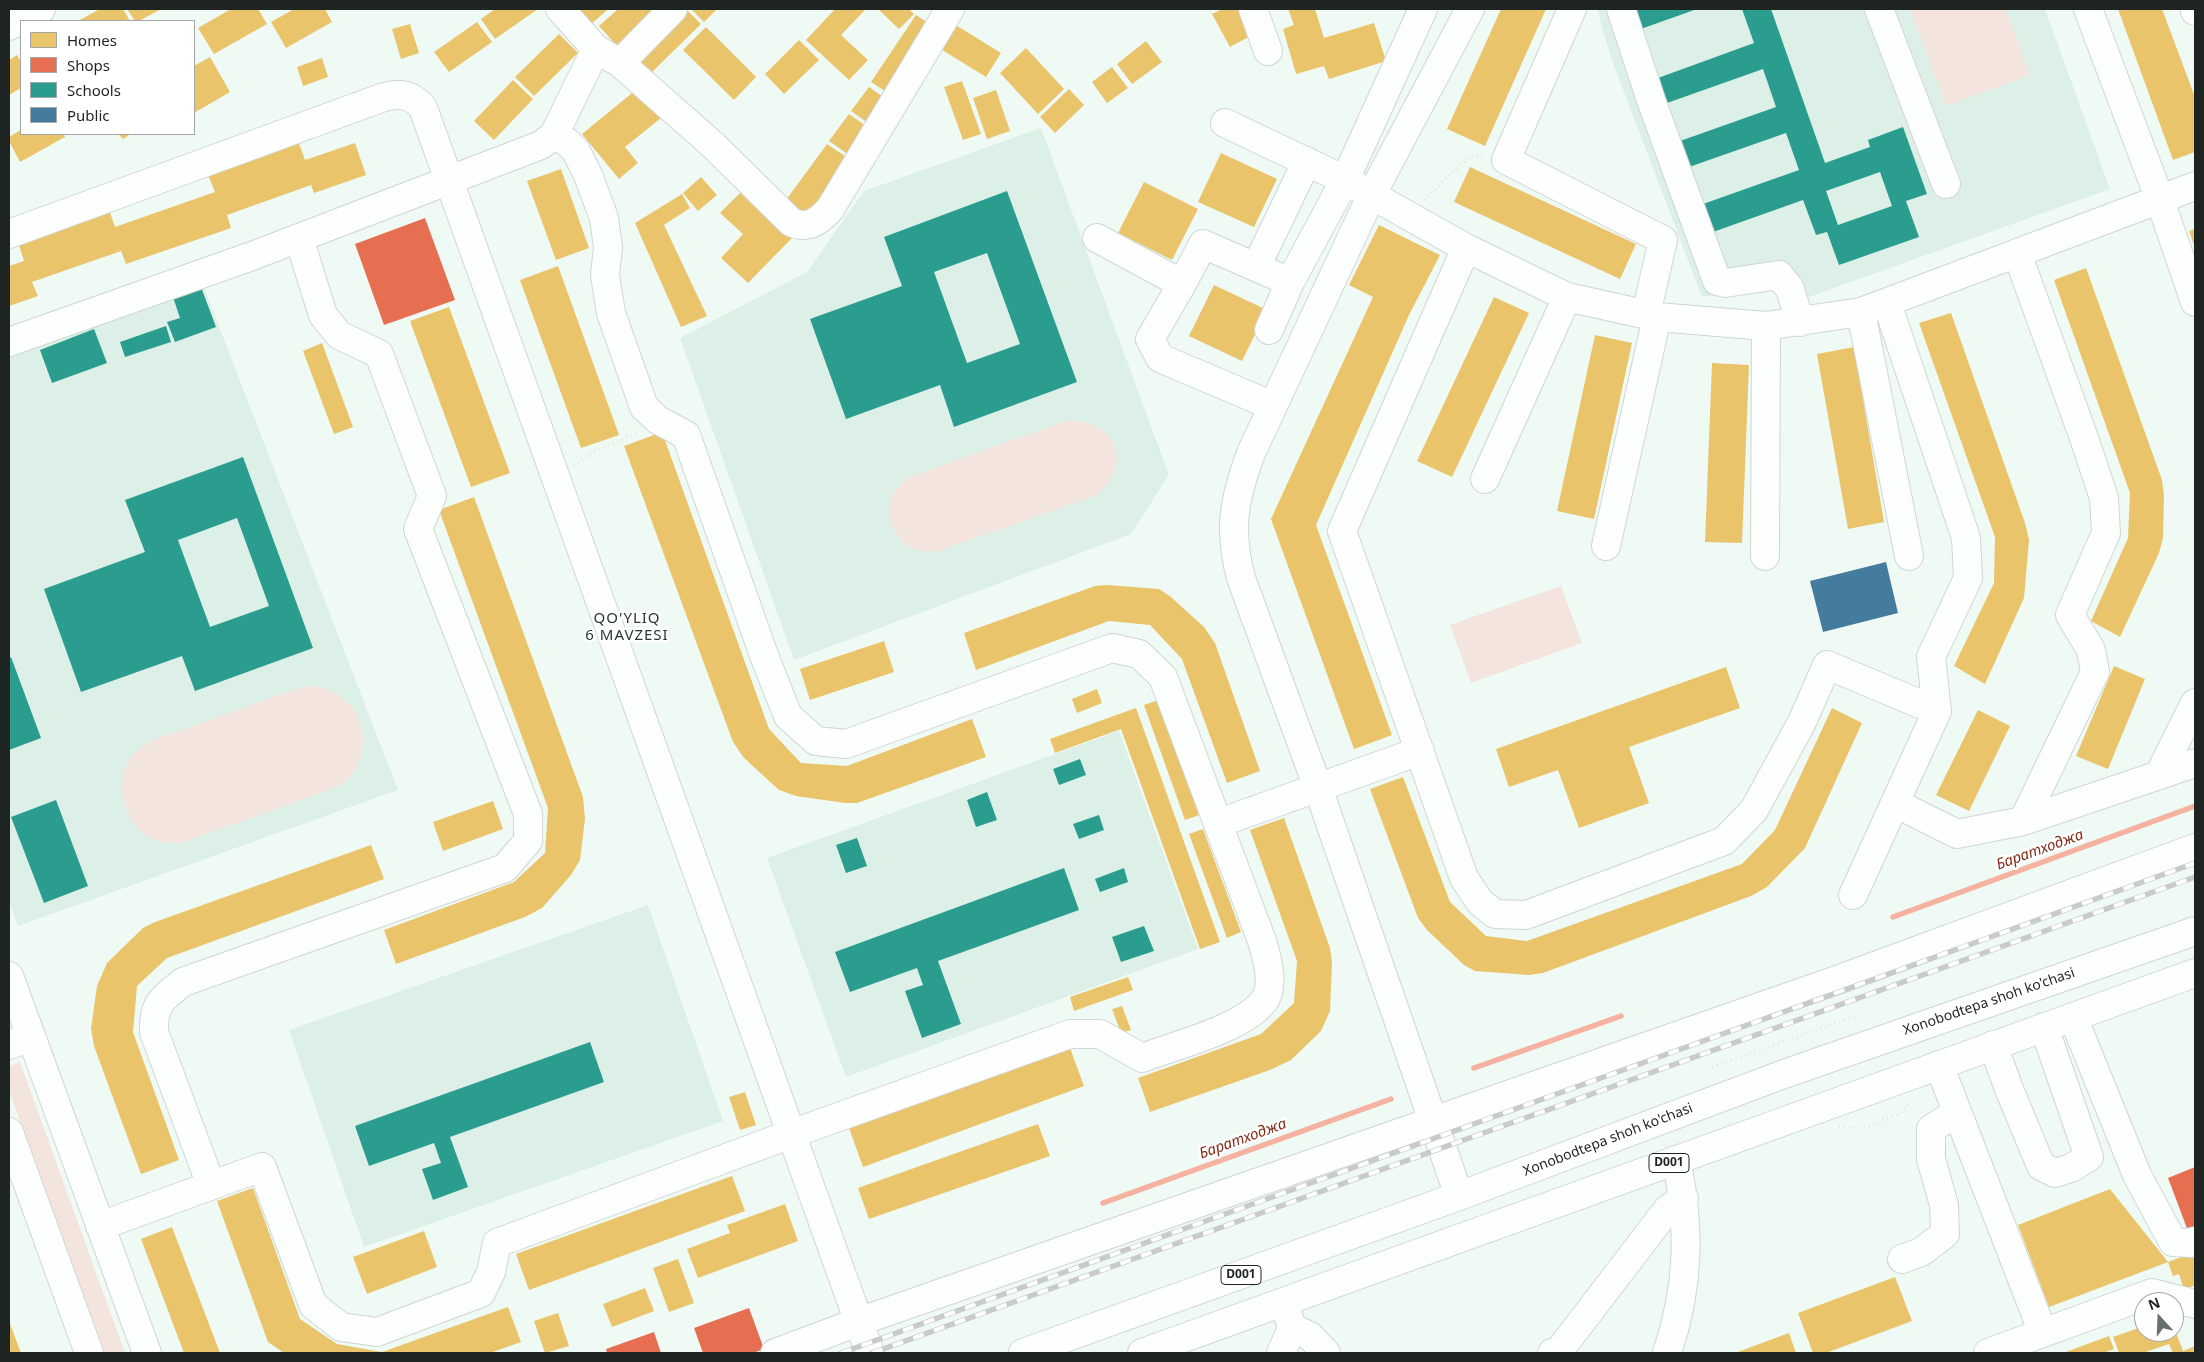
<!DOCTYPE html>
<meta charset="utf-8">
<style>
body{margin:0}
#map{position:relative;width:2204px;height:1362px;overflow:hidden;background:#f0faf5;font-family:"Noto Sans",sans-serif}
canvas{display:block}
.frame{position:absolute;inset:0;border:10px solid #1d2421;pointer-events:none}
.legend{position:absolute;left:20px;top:20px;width:175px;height:115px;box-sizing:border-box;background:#fff;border:1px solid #a5a7a6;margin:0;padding:6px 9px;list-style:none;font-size:15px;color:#1d2421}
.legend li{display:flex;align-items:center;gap:10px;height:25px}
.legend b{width:25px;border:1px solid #a5a7a6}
.north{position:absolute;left:2134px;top:1292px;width:50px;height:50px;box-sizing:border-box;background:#fff;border:1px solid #a5a7a6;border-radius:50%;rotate:340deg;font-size:14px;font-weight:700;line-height:20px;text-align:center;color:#1d2421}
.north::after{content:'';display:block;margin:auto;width:18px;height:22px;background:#676f6b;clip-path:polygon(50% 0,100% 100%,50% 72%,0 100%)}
</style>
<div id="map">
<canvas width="2204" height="1362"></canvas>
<div class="frame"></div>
<ul class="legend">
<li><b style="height:14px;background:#e9c46a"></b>Homes</li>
<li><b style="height:14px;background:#e76f51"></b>Shops</li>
<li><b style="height:14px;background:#2a9d8f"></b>Schools</li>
<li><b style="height:14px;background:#457b9d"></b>Public</li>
</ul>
<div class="north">N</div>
</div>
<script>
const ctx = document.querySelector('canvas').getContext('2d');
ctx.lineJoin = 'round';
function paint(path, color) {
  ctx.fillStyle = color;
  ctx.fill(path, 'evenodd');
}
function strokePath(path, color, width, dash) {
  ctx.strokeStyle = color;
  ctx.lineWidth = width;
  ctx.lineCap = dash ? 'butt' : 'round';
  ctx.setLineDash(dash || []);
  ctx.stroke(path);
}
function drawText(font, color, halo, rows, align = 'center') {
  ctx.font = font + ' "Noto Sans",sans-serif';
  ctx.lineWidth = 5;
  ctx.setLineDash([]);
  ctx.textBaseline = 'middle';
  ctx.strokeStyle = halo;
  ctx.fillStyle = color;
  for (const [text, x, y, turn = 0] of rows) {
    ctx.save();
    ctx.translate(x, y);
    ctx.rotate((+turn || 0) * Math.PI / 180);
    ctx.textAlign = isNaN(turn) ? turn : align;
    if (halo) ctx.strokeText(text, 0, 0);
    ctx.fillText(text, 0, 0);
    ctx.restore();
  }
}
paint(new Path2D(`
 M1597,9H2045L2110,189L1809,297L1797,285L1702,297L1611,58Z
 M1041,128L1169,475L1131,534L794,660L680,338L807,272L864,191Z
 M203,285L398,790L18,926L9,901V353Z
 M1119,731L1198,949L846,1077L767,858Z
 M648,905L723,1121L364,1247L289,1030Z`), '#ddf0e8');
paint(new Path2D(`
 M1910,9H2006L2030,75L1946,106Z
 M1069,420C1118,423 1133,462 1097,495L936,552C931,551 925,552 920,551C899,546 885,523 890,502C893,491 901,484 909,477Z
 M1561,586L1582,643L1471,683L1450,625Z
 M305,686C312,687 321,686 328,689C361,703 373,741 354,772C351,778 343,783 337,787L181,843C174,843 167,843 161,842C126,833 110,782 133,755C137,750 144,746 148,742Z
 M20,1062L125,1353H103L9,1091V1066Z`), '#f3e4dd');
paint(new Path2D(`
 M100,9H123L130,21H78Z
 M127,9H161L139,21H135Z
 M231,9H258L267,24L214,54L198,28Z
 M294,9H325L332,22L286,48L271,22Z
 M495,9H538L495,39L481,19Z
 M573,9H605L607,10L589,26Z
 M618,9H649L654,14L617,46L599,26Z
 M686,9L701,24L649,75L633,59Z
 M691,9H717L704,22Z
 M835,9H866L841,35L868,60L849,80L806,40Z
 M878,9H909L914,14L899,29Z
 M1222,9H1240L1254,34L1230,47L1212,14Z
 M1288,9H1315L1324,38L1374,23L1386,61L1329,79L1324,66L1296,74L1283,29L1294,25Z
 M1501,9H1546L1485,146L1447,129Z
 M2118,9H2162L2195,97V152L2173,160Z
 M916,15L936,28L891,95L871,82Z
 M477,22L492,42L449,72L434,52Z
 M410,24L419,53L401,59L392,29Z
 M954,24L1001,53L986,77L939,48Z
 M706,27L756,77L734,100L683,50Z
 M559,34L578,53L534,96L515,77Z
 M799,40L819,60L784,94L765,74Z
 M1146,41L1162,62L1132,84L1117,64Z
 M1026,48L1064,89L1038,114L1000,73Z
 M17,55L21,62V88L9,95V60Z
 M210,57L230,92L194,113V66Z
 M322,58L328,77L303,86L297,67Z
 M1112,67L1128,88L1107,103L1092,82Z
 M513,80L533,99L494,140L474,121Z
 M962,81L981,134L963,140L944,87Z
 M869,87L889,101L871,125L851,111Z
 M637,89L661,118L625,147L638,163L619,179L582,134Z
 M1069,89L1084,105L1055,133L1040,117Z
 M996,90L1010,131L987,139L973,98Z
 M849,114L869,128L849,155L829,141Z
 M21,130V134H64L65,137L20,162L9,141V137Z
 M118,134H131L123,139Z
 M297,138L305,160L355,143L366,175L314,193L311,185L227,215L231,228L126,264L121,251L32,282L38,296L9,306V266L24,261L17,239L108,207L115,227L215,192L206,170Z
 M827,144L848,158L807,215L786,200Z
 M1221,153L1277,179L1254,227L1198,202Z
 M1470,167L1636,244L1620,279L1454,202Z
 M561,169L589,248L556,260L527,181Z
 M701,177L717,195L698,211L683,193Z
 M1144,182L1198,209L1172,260L1118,233Z
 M743,190L793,237L748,283L721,258L743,234L720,213Z
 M682,194L690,208L664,225L707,316L681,327L635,223Z
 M1379,225L1440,255L1409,315L1316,525L1392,735L1354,749L1271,519L1373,297L1349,285Z
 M2195,229V248L2189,231Z
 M558,266L619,435L581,448L520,280Z
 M2086,268L2162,480L2164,496L2163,538L2159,553L2120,637L2091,621L2128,538L2130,493L2054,280Z
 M1214,285L1267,310L1242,361L1189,336Z
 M1494,297L1529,313L1452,477L1417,461Z
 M449,307L510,473L471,487L410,321Z
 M1951,313L2025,523L2029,540L2024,598L1985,684L1954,666L1994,583L1995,537L1919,323Z
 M1595,335L1632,343L1594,519L1557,511Z
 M322,343L353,427L334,434L303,351Z
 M1854,347L1884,522L1848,529L1817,354Z
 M1712,363L1749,365L1742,543L1705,542Z
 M662,432L769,729L801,763L847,766L972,719L986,757L857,803H845L796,796L779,790L744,758L733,742L624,446Z
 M474,497L583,797L585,819L580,860L571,875L542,908L525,917L396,964L384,930L514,882L545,853L548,808L439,510Z
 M1107,585L1159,589L1171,597L1204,627L1215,643L1260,771L1227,783L1182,659L1150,625L1109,621L976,670L964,633L1095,586Z
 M884,641L894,672L810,700L800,669Z
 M2114,666L2145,679L2108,769L2076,756Z
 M1726,667L1740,708L1629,747L1649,803L1579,828L1558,770L1509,787L1496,749Z
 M1097,689L1102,703L1077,713L1072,699Z
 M1161,699L1202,814L1185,820L1144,705Z
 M1136,708L1220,942L1200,949L1121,729L1055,753L1050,739Z
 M1832,708L1862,723L1805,848L1767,887L1751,896L1543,973L1529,975L1475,971L1464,965L1427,930L1418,918L1370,789L1403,777L1450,902L1486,936L1527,941L1742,864L1775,830Z
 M1978,710L2010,726L1969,811L1936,795Z
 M493,801L503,829L443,851L433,822Z
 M1284,818L1330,948L1332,963L1330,1011L1321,1031L1291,1060L1270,1070L1150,1112L1138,1078L1261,1034L1294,1003L1297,961L1250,830Z
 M1203,829L1241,932L1227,938L1189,834Z
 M371,845L384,879L167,958L137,986L133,1032L179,1160L141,1174L94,1046L91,1029L97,986L107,963L143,928L155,922Z
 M1128,977L1133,990L1074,1011L1070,997Z
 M1122,1006L1131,1030L1121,1033L1112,1009Z
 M1070,1048L1084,1086L863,1167L849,1128Z
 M745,1092L756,1125L740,1130L729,1097Z
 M1038,1124L1050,1156L869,1219L858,1188Z
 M732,1176L745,1211L529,1290L516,1254Z
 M253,1188L300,1319L337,1344L382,1352L508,1307L521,1342L490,1353H284L268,1342L217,1201Z
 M2110,1189L2168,1262L2049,1307L2018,1225Z
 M785,1204L798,1241L698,1278L687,1249L730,1233L727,1225Z
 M172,1227L220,1353H184L141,1239Z
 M424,1231L437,1267L367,1294L353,1257Z
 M2195,1252V1285L2184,1290L2179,1274L2173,1276L2168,1262Z
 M678,1259L694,1303L669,1312L653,1268Z
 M1895,1277L1912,1321L1826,1353H1813L1798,1313Z
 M645,1288L654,1311L612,1327L603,1304Z
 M558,1313L569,1346L545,1353L534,1321Z
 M9,1321L21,1353H9Z
 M2144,1326V1332H2174V1327L2183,1351L2195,1346V1353H2173L2169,1344L2143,1353H2119L2113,1337Z
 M1789,1333L1796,1353H1735Z
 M2109,1336L2114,1349L2103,1353H2063Z`), '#e9c46a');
paint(new Path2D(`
 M425,218L455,300L384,325L355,244Z
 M2195,1167V1228L2188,1231L2168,1178Z
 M749,1308L764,1349L753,1353H703L694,1328Z
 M654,1332L661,1353H607L606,1349Z`), '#e76f51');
paint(new Path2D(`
 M1630,9H1697L1638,30Z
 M1742,9H1771L1825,163L1870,147L1868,140L1903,127L1927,194L1906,201L1919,237L1839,265L1827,232L1816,235L1803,200L1713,232L1703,204L1799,170L1786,133L1689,167L1680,141L1776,107L1763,69L1667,103L1658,78L1754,43ZM1880,172L1892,206L1838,225L1826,191Z
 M1007,191L1077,382L954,427L940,385L846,419L810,319L902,286L884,237ZM987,253L1020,344L967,363L934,272Z
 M201,287L216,327L175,342L167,322L180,318L173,297Z
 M166,326L171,342L125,357L120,342Z
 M94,329L107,363L52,383L40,350Z
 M243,457L313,648L195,691L182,656L81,692L44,589L145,552L125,500ZM237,518L269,606L210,627L178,540Z
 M11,657L41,738L9,750V658Z
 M1080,759L1086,775L1059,785L1053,769Z
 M987,792L997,820L976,827L967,800Z
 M56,800L88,886L44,903L11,817Z
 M1099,815L1104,830L1079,839L1073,824Z
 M857,838L867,866L846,873L836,845Z
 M1064,868L1079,910L938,961L961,1024L922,1038L905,991L923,985L917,968L850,992L835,952Z
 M1124,868L1128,882L1100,892L1095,879Z
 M1144,926L1154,951L1121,962L1112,937Z
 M590,1042L604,1082L450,1137L468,1187L433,1200L422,1169L441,1163L434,1143L369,1166L355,1126Z`), '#2a9d8f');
paint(new Path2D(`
 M1886,562L1898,613L1823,632L1810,581Z`), '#457b9d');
strokePath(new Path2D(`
 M1893,917L2195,806
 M1474,1068L1621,1016
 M1103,1203L1391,1099`), '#f5b2a0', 5.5);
const minor = new Path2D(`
 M560,9L596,49L620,63L713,145L791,222C808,230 819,221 830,209L950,9
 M1253,9L1268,51
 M1572,9L1506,160L1663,240L1646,314
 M1621,9L1651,100L1717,281L1725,283L1779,275L1790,289L1800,322
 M1879,9L1946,184
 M2088,9L2160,200L2195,302
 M2195,9V11
 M9,26L41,9
 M620,63L673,9
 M1225,123L1345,180L1466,248L1567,297L1657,317L1766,326L1861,312L2195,186
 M9,234L384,97C400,93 412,94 423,108L870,1353
 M1097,238L1182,284L1150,339L1160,358L1273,406
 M1466,248L1342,531L1464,878L1480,902L1495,914L1526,915L1724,841L1754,810L1802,722L1827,665L1937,711
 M2017,253L2084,438L2104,498L2106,533L2070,615L2091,650L2095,672L2023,821
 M1256,267L1307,161
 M1290,282L1345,180L1423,9
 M1182,284L1203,244L1290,282L1269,330
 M1861,312L1909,556
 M9,342L252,256L541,145L554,135L596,49
 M1485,479L1567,297
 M1606,546L1657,317
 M1765,556L1766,326
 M2159,775L2195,703
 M1895,803L1957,834L2023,821L2195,763
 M1219,823L1420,751
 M1853,895L1937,711L1931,657L1968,578L1966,538L1887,303
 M9,976L147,1353
 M2073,1017L2137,1175L2173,1242L2191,1243L2195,1241
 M9,1045L31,1037
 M1993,1045L2009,1089L2041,1166L2055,1173L2071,1168L2089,1157L2044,1027
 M1939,1065L2043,1333
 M9,1132L89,1353
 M211,1185L154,1032C153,1003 162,999 183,982L505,868L528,841V814L418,529L432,496L379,354L339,335L323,315L299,238
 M1459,1196L1318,788L1241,578C1228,529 1234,499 1251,453L1372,194L1470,9
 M100,1226L262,1167L313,1305L341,1327L377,1332L481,1293L491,1272L497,1243L791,1134L1070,1034H1100L1142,1058C1176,1045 1242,1029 1264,1001C1275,986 1267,957 1262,941L1163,677L1139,654L1112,648L846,744L816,741L788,716L765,658L686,435L658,420L644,407L611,313L605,275L608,247L604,218L588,175L576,151L567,142L554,135
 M1902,1259L1921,1252L1945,1234L1944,1205L1931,1159V1129L1957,1112
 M1292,1328L1310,1336L1326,1353
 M775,1353L858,1322L1837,980L2195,848
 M1281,1353L1292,1328L1284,1302
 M1552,1353L1559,1351L1667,1210L1684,1198
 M1667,1353C1689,1288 1691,1227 1676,1160
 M1988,1353L2152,1293L2195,1304`);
const highway = new Path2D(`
 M1023,1353L1459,1196L1784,1074L2195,931
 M1142,1353L2195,973`);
strokePath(minor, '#cfd6d3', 30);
strokePath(highway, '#cfd6d3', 30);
strokePath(new Path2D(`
 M1424,200L1470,156L1486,158
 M574,466L594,451L639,433
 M1712,1067L1855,1016
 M1839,1127L1865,1128L1899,1114L1914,1100`), '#e1e3e2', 3, [1, 4]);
strokePath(minor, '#fdfefe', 28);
strokePath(highway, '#fdfefe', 28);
const rail = new Path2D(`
 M841,1353L2195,863
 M872,1353L2195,877`);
strokePath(rail, '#c8cbca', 5.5);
strokePath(rail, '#fff', 4, [11]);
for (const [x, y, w] of [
 [1669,1163,40],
 [1241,1275,40]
]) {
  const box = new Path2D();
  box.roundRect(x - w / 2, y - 9.5, w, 19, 4);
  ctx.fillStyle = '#fff';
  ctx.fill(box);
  strokePath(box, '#1d2421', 1);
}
drawText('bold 12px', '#1d2421', null, [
 ["D001",1669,1163],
 ["D001",1241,1275]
]);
drawText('14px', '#1d2421', '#fff', [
 ["Xonobodtepa shoh ko'chasi",1989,1002,-19],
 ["Xonobodtepa shoh ko'chasi",1608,1140,-21]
]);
ctx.letterSpacing = '1px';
drawText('15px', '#2a3833', '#fff', [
 ["QO'YLIQ",627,619],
 ["6 MAVZESI",627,636]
]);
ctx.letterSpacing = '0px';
drawText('italic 15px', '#832c18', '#fff', [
 ["Баратходжа",2040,850,-20],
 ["Баратходжа",1243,1139,-20]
]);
</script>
